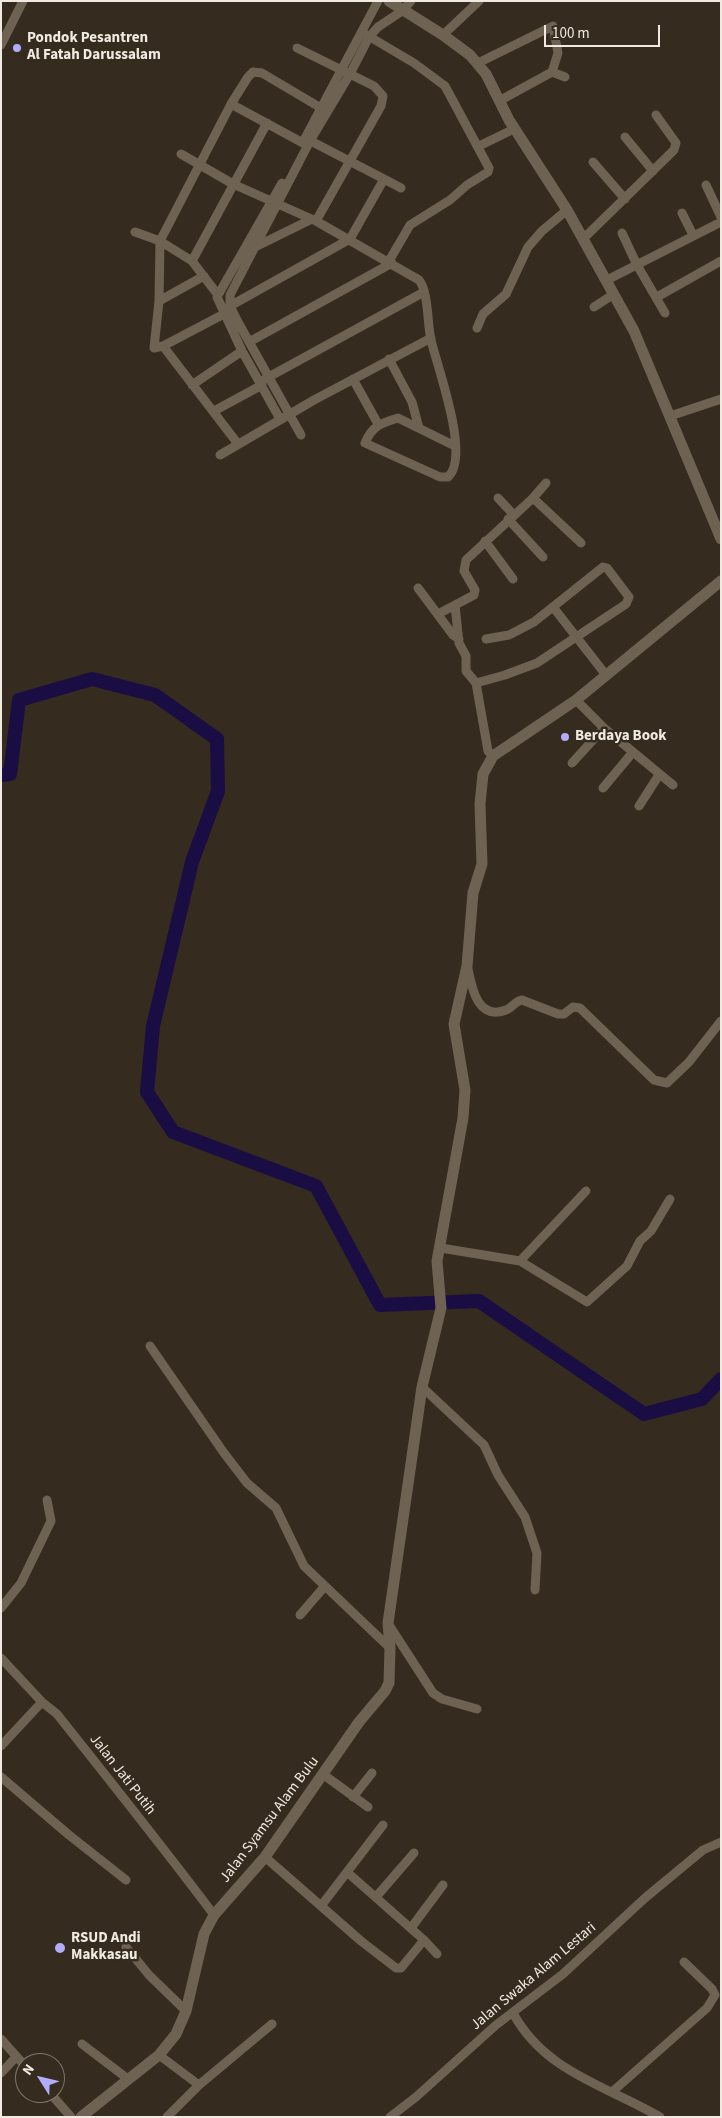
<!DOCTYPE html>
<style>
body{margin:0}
#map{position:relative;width:722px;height:2118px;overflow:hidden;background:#352b1e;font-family:"Source Sans 3",sans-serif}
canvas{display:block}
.frame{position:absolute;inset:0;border:2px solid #f1eae2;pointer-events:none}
.north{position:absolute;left:15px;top:2053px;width:50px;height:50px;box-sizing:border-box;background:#352b1e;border:1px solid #80776c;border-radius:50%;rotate:306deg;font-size:14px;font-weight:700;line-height:20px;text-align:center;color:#f1eae2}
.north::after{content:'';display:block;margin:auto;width:18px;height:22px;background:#b0aefa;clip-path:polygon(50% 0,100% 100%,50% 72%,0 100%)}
.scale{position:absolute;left:544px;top:25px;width:116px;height:22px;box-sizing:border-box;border:2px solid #f1eae2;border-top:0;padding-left:6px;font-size:15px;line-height:18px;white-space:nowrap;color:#f1eae2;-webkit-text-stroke:4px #352b1e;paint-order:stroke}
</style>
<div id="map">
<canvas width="722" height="2118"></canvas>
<div class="frame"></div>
<div class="north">N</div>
<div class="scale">100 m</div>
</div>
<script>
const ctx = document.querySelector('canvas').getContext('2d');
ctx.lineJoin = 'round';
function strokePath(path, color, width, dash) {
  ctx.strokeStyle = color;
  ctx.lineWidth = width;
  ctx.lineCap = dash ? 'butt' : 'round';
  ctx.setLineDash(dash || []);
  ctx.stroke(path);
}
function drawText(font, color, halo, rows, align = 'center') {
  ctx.font = font + ' "Source Sans 3",sans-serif';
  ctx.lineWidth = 5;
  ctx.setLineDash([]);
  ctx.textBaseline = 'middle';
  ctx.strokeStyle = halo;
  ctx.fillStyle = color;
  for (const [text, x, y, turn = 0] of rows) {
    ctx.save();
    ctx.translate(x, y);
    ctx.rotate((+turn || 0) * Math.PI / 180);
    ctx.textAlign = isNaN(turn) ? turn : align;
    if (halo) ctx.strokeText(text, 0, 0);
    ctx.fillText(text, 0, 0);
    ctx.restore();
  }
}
strokePath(new Path2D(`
 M1,775L10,774L19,700L92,679L155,695L217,739L218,791L192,862L153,1026L147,1092L173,1132L316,1186L380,1305L479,1301L644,1414L702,1399L721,1379`), '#190d44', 14);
strokePath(new Path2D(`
 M365,34L414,63L445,86L489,168L488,172L467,185L450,200L410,225L389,261
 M443,35L479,1
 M1,45L23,1
 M297,48L374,86L383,96L381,106L316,221
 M478,63L553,26L558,53L552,72L499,101
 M552,72L565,77
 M231,104L303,143
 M625,137L653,171
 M304,140L378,1
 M479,146L514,129
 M181,154L233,184L316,221L419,280C429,293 427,323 431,340C437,366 471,457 448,477H440L365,443C372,426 381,423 398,418L455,446
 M593,162L625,199
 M384,179L401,188
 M706,185L721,217
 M682,213L693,235
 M135,232L160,241L231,104L248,77L253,72L262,73L321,108
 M622,233L637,265L665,313
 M583,239L674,150L676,143L656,115
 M253,248L312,219
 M192,261L267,123
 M607,280L721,222
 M218,295L192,261L160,241L159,301L154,348L163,346L224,314
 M657,297L721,261
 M159,301L204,276
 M230,306L350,239L384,179L305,138
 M594,307L614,294
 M477,328L483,314L506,294L528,247L542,231L567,210
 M249,342L392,263
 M163,346L238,444
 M389,359L412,402L419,428
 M265,379L424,292
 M353,379L378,424
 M192,385L242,351
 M214,411L262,385
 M670,416L721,399
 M280,419L242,351L217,297L282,183
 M301,435L238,322L230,306V295L310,141L350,74L369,37L378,27L402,11L411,1
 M220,455L314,400L431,338
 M498,498L513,514
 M533,498L581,543
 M508,519L543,557
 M485,541L513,579
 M418,588L453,635L459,639
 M455,605L459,643L466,656V671L476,683L488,751L493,756
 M553,607L606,675
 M438,614L474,595L475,590L464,571L466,560L533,498L546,483
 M476,683L505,675L537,663L626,604L629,597L607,568L603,567L534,622L509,635L486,639
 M576,700L604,728L673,785
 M572,763L604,728
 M603,788L633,752
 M639,806L659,775
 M468,969C472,989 478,1021 506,1010C512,1008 515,1001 522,1000L558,1014H564L573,1007L580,1008L654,1080L667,1083L689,1062L721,1021
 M441,1248L520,1261L587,1302L627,1266L640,1241L651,1231L670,1199
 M520,1261L586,1191
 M150,1346L224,1453L247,1483L276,1508L304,1566L390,1648
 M422,1387L484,1445L498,1475L525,1517L537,1553L535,1590
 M1,1608L21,1583L51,1521L47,1500
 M300,1615L325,1586
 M389,1625L433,1693L442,1699L477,1709
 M1,1658L42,1702L57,1714C110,1781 163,1847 214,1915
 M1,1746L42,1702
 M324,1775L368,1807
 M1,1777L69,1835L126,1880
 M353,1797L372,1773
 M265,1857L361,1941L396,1968H401L424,1940
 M347,1872L383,1825
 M376,1897L414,1853
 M321,1906L347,1872L424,1940L437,1954
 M411,1928L443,1885
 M126,1947L149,1975L186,2011
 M513,2013C545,2072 605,2085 660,2117
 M1,2039L25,2066
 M82,2044L128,2079
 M159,2055L199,2085
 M1,2073L16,2057
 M612,2092L707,2008L715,1995L712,1989L684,1962
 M50,2093L71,2117
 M167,2117L199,2085L272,2024
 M390,2117L416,2097L496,2025L563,1974L645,1898L703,1850L721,1842`), '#6e6253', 9);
strokePath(new Path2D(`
 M389,1L443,35L470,55L486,74L509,120L567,210L634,331L721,539
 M81,2117L159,2055L176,2034L186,2011L204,1934L214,1915L265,1857L359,1722L385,1691L389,1683L390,1648L388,1623L422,1387L441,1308L437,1261L463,1118L465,1090L454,1024L467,966L473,893L482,864L480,804L483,774L493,756L576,700L721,581`), '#6e6253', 11);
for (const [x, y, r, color] of [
 [17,48,5,"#b0aefa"],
 [565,737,5,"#b0aefa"],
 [60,1948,6,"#b0aefa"]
]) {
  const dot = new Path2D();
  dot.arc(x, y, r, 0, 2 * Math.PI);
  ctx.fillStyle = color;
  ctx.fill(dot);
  strokePath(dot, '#352b1e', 2);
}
drawText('bold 15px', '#f1eae2', '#352b1e', [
 ["Pondok Pesantren",27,39],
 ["Al Fatah Darussalam",27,56],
 ["Berdaya Book",575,737],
 ["RSUD Andi",71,1939],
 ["Makkasau",71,1956]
], 'left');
drawText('15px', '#f1eae2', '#352b1e', [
 ["Jalan Jati Putih",122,1775,52],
 ["Jalan Syamsu Alam Bulu",270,1820,-53],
 ["Jalan Swaka Alam Lestari",534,1977,-40]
]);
</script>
